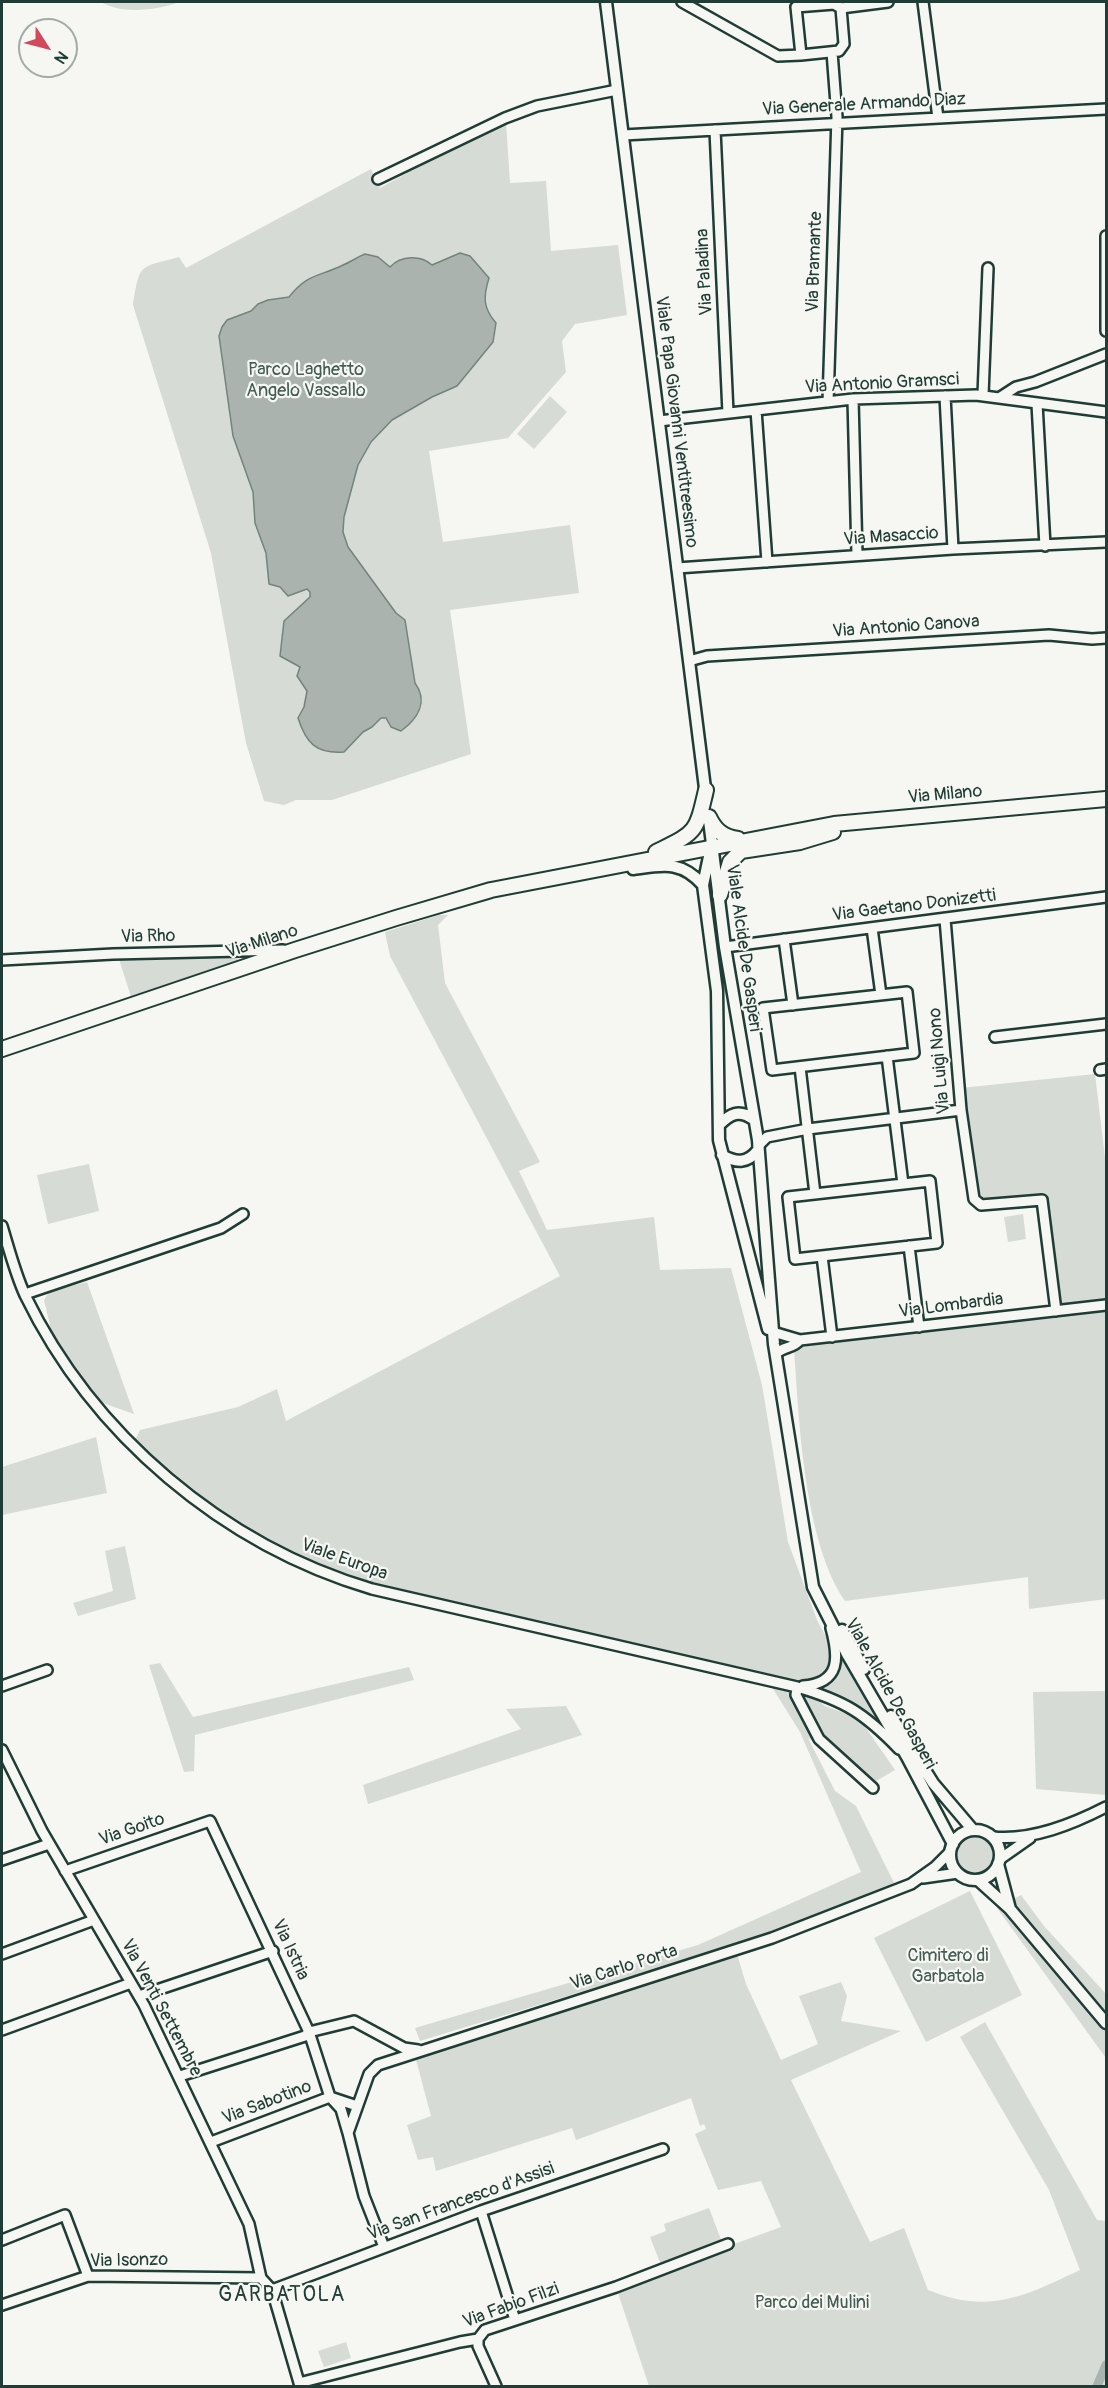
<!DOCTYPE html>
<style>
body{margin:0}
#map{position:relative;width:1108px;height:2388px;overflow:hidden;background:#f6f6f2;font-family:Pangolin,sans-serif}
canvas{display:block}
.frame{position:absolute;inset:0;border:3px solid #1f3d34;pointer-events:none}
.north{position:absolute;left:18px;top:18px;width:60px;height:60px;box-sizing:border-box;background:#f6f6f2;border:2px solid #a0aca6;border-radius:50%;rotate:126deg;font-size:16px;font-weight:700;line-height:24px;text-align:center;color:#1f3d34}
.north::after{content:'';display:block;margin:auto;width:21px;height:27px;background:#d1495b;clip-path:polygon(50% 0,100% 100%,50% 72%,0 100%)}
</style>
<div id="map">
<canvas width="1108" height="2388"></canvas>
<div class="frame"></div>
<div class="north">N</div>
</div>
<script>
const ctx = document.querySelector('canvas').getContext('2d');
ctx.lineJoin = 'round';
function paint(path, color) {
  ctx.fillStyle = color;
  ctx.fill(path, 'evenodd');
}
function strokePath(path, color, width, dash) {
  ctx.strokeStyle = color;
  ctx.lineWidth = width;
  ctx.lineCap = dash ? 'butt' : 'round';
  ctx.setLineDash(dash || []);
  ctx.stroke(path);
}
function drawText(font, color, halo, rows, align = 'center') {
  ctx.font = font + ' Pangolin,sans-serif';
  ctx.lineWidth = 4.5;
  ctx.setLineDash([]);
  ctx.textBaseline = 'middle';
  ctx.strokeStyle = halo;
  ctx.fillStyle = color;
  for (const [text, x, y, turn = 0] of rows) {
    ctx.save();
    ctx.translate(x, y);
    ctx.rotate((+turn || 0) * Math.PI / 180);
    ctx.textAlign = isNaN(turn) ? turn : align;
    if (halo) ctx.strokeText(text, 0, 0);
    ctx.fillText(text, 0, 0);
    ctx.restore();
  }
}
paint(new Path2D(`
 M101,2H180C156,10 124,15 101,2Z
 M506,123L510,183L546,181L551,251L618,245L627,315L575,324L562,341L566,372L508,438L429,451L443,542L570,525L579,593L450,610L471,754L332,800H296L284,805L264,801L246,743L211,553L133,305C140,262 139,268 179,257L186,268L371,169L380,188L430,160Z
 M550,396L567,412L534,449L517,434Z
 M439,915H448L438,925L445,983L540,1162L519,1171L547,1230L654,1217L660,1270L731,1268L762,1385L788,1542L817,1620L833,1650L831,1667L821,1678L804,1683L797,1682L825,1706L859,1718L895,1770L876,1781L808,1738L835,1791L856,1806L895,1885L748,1941L420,2041L415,2028L698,1945L861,1872L800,1732L765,1676L355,1580L292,1552L245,1528L182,1486L135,1440L140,1430L238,1407L277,1389L286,1421L560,1276L390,956L385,932Z
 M234,957L238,959L236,964L131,997L119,959Z
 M1095,1074L1106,1166V1301L1057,1308L1044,1196L983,1201L977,1197L961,1088Z
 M89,1164L99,1211L48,1224L37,1175Z
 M1023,1214L1026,1239L1008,1242L1004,1217Z
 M87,1282L134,1414L100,1402L52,1334L44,1300L49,1292Z
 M1106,1310V1599L1029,1609L1028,1577L845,1601C804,1541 799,1421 794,1349L840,1339Z
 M96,1437L107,1493L2,1515V1467Z
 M125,1546L136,1599L78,1616L73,1603L113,1591L105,1551Z
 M840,1655L883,1728L850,1703L818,1690C832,1677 838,1677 840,1655Z
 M160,1663L193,1717L409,1667L414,1680L195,1735L194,1771L184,1772L149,1665Z
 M1106,1691V1795L1036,1789L1033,1692Z
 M566,1706L582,1735L368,1804L363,1785L521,1729L506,1709Z
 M956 1854a19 19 0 1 1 38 0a19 19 0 1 1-38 0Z
 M970,1891L1022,1995L926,2042L874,1938Z
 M1021,1895L1044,1926L1106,1994V2058L997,1908Z
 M737,1954L746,1984L781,2060L818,2044L799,1996L841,1982L847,1996L841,2021L901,2031L791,2080L870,2242L904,2228L928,2290C989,2315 1025,2296 1080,2270L1049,2190L960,2037L985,2022L1097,2220L1106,2221V2386H649L616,2287L781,2227L761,2181L718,2190L695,2134L706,2129L704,2124L700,2126L691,2098L576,2140L572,2128L436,2171L433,2157L418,2160L407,2125L431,2116L415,2056Z
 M709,2208L722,2242L661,2265L650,2237L666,2231L664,2224Z
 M346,2342L351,2358L324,2367L318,2351Z`), '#d6dbd6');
const water = new Path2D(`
 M460,253L470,256L489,278C483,297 483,308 496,323L493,342L457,386L432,397L392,420L371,442L358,465L344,517L343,532L348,547L396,613L405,620L415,683C429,702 417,719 401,731L391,727L386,718H381L372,727L363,732L344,752C316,754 306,743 298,718L304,707L307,691L297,676L300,667L280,656L284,621L310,597V592L307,589L288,596L280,587L269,584L266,553L255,523L253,492L233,436L219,336L222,327L227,320L251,311L258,304L268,300L289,297C308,273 319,277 343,265C351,262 357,257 365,254L378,257L390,267C401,255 421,255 432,265Z`);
paint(water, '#aab3ae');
strokePath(water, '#72847d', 1.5);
strokePath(new Path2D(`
 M1097,2386L1106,2365`), '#aab3ae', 9);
const minor = new Path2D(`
 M682,2L778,56L801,55
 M923,2L938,118
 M834,4L841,8L844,44L839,51L801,55L796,7Z
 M841,8L888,2
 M715,130L728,413
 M623,135L1106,109
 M378,179L505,118L537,106L617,90
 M1106,236V331
 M983,395L988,268
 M945,396L953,549
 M999,398L1016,387L1035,382L1106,354
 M853,399L857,555
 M828,402L837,117L832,52
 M1037,404L1045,546
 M756,410L767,562
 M659,421L853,399L976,395L1106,412
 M677,568L953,549L1106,542
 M689,661L707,656L1049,635L1092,639L1106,638
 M945,919L961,1110L974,1199L981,1205L1042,1200L1056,1311
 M872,928L881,995
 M784,939L793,1005
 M725,947L1106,897
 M2,960L113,954L283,950
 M907,992L914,1053L772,1070L763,1008Z
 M995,1037L1106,1024
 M887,1056L903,1184
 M800,1067L815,1194
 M1100,1070L1106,1069
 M758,1146L767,1137L808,1129L961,1110
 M930,1181L937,1243L795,1259L788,1197Z
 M2,1226C9,1249 15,1273 25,1295C93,1435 223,1545 372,1589L797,1687C845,1701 864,1713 899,1749
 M909,1246L919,1327
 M822,1256L832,1337
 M25,1294L221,1228L243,1214
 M773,1332L800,1340L1106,1305
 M776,1354C783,1346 793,1349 800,1340
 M2,1686L47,1670
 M803,1686C841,1683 839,1657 831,1628
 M797,1687L796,1695L819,1739L873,1788
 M2,1750L42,1831L144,2005L249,2224L261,2278L272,2290L300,2386
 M993,1837C1032,1841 1073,1824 1106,1807
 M1000,1859L1030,1838
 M2,1860L49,1844
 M65,1871L210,1821L309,2032L330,2097L357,2106
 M923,1878L958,1873
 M2,1954L94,1920
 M139,1996L273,1951
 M2,2030L131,1983
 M180,2076L305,2036L309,2032L354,2021L404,2048L418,2050
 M211,2142L330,2097L341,2109L348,2133
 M481,2211L515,2320
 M2,2240L65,2215L88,2276
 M384,2247L364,2196L348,2133L369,2074L378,2065L772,1938L911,1884L935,1867L950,1852
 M272,2290L481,2211L663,2149
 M2,2305L88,2276L261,2278
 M478,2339V2346L496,2386
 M299,2383L460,2342L478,2339L485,2330L616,2287L728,2244`);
const tertiary = new Path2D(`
 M606,2L706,796
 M709,820L725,947L758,1140L774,1344L813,1587L847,1654L907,1757L953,1844
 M710,852L703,885L717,991L719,1140L768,1329
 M633,869C663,865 681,860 703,885
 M719,1125C730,1114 739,1109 753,1119
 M722,1155C736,1163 747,1164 758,1150
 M842,1630L864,1669
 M891,1716L933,1783L973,1830
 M950 1855a25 25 0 1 1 50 0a25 25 0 1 1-50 0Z
 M998,1864L1010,1909L1106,2023
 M978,1880L1009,1908`);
const primary = new Path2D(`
 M709,817C715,830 723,837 738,839
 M656,852C696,832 696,834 706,790
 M720,895L730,862L741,851L800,842L833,832
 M2,1049L295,950L396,918L491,890L834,824L1106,799`);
strokePath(minor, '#1f3d34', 14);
strokePath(tertiary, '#1f3d34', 15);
strokePath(primary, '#1f3d34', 18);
strokePath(minor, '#f6f6f2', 9);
strokePath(tertiary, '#f6f6f2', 10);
strokePath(primary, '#f6f6f2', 14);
drawText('18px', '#1f3d34', '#f6f6f2', [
 ["Via Generale Armando Diaz",864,105,-3],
 ["Via Bramante",815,262,-88],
 ["Via Paladina",705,272,-93],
 ["Via Antonio Gramsci",882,384,-3],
 ["Viale Papa Giovanni Ventitreesimo",676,422,83],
 ["Via Masaccio",891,537,-4],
 ["Via Antonio Canova",906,627,-4],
 ["Via Milano",945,795,-5],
 ["Via Gaetano Donizetti",914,906,-7],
 ["Via Rho",148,937,-1],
 ["Via Milano",262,942,-18],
 ["Viale Alcide De Gasperi",743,948,82],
 ["Via Luigi Nono",940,1061,-95],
 ["Via Lombardia",951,1306,-7],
 ["Viale Europa",344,1560,20],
 ["Viale Alcide De Gasperi",890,1694,61],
 ["Via Goito",132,1830,-19],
 ["Via Istria",290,1950,65],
 ["Via Carlo Porta",624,1968,-18],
 ["Via Venti Settembre",161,2008,62],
 ["Via Sabotino",267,2103,-21],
 ["Via San Francesco d'Assisi",461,2202,-20],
 ["Via Isonzo",129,2261,-1],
 ["Via Fabio Filzi",511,2306,-20]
]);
drawText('18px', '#445d54', '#f6f6f2', [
 ["Parco Laghetto",306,370],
 ["Angelo Vassallo",306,391],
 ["Cimitero di",948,1956],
 ["Garbatola",948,1977],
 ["Parco dei Mulini",812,2303]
]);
ctx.letterSpacing = '1.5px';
drawText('21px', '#1f3d34', '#f6f6f2', [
 ["GARBATOLA",282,2296]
]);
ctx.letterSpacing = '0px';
</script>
